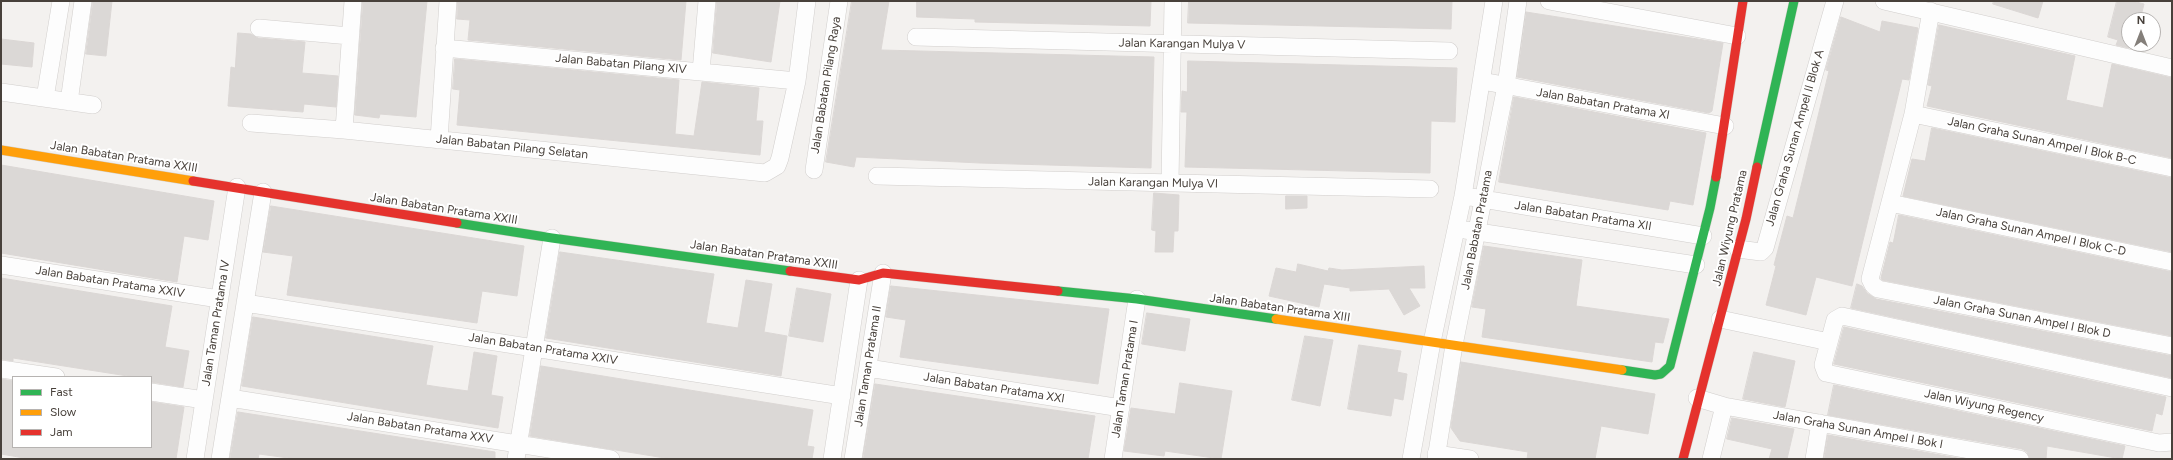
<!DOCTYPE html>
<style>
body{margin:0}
#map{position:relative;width:2173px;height:460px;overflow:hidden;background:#f3f1ef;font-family:Figtree,sans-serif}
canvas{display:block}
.frame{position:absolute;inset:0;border:2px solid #48413b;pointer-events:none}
.legend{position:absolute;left:12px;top:376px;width:140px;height:72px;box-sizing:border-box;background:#fff;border:1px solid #b6b3b1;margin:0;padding:5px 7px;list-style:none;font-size:12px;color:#48413b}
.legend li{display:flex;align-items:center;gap:8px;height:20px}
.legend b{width:20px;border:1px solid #b6b3b1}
.north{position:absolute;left:2121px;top:12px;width:40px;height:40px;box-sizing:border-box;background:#fff;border:1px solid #b6b3b1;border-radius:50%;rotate:0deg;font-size:11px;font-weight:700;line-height:16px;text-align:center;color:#48413b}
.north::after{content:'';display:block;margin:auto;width:14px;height:18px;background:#847f7a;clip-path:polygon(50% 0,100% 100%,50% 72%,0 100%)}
</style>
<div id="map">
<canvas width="2173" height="460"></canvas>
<div class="frame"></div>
<ul class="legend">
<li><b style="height:5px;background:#30b455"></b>Fast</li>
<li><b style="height:5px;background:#ff9f0a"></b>Slow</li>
<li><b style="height:5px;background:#e5322d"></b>Jam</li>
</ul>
<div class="north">N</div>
</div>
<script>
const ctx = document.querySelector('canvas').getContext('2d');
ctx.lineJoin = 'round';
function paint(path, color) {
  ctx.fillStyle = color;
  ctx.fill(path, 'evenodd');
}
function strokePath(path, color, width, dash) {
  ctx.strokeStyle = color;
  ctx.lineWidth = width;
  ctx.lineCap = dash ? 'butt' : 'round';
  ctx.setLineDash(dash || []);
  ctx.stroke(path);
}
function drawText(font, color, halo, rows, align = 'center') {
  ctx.font = font + ' Figtree,sans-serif';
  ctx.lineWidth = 4;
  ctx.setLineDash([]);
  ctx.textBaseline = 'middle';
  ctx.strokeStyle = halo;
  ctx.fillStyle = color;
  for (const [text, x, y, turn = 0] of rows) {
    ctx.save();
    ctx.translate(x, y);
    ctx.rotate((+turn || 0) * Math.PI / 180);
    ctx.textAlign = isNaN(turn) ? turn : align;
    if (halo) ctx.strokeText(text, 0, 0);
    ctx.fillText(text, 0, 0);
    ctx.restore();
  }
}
const building = new Path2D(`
 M93,1H112L106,56L86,54Z
 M363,1H427L416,117L380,114L379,118L355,115Z
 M458,1H686L681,60L468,40L470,20L457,19Z
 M717,1H780L771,62L713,53Z
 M852,1H889L881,50L1154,57L1151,168L980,163L856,157L854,167L826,162Z
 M917,1H1151L1150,26L975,22V19L917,17Z
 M1189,1H1452L1451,29L1188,23Z
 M1994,1H2043L2038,18L1993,4Z
 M2117,1H2132L2144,4L2140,20H2129V48L2116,45L2118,40L2108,37Z
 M1526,12L1723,43L1712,111L1709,113L1517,77Z
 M1841,17L1880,32L1882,21L1918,28L1909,80L1902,79L1852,286L1816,277L1806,315L1766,305L1776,266L1774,265L1787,216L1793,218L1802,182L1829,71L1826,70Z
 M1939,25L2075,56L2066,100L2089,105L2103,108L2112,64L2172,78V158L1927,106L1932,86L1928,85Z
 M238,33L251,34L258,38L305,42L302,73L338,76L336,107L304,104L303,112L228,106L231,67L235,68Z
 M1,39L34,43L32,67L1,64Z
 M455,59L679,80L675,134L694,136L702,82L759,88L756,121H763L760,155L457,125L460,90L453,89Z
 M1188,61L1457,68L1455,122L1431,121L1430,173L1185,167L1187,112H1181L1182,91L1187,92Z
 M1514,97L1706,133L1693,205L1670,201L1668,210L1499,182Z
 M1932,128L2172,178V252L1903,196L1912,159L1925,161Z
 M1,165L214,201L208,240L184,236L177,282L1,253Z
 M1154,193L1179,195L1178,231H1174L1173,252H1155L1156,231L1152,230Z
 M1286,196H1307V208L1286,209Z
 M271,206L524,246L517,296L482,291L477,323L287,295L293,256L263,252Z
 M1899,215L2172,272V336L1882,280L1881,278L1890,242L1893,243Z
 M1484,246L1582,260L1576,306L1669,319L1663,343L1655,342L1652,362L1482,337L1486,309L1472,307Z
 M560,252L714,274L706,323L738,328L746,280L772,284L764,332L787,336L781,376L546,338Z
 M1298,264L1328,271L1329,268L1342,270L1424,266L1425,288H1409L1420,306L1404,315L1389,289L1350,291V288L1324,284L1319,307L1269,296L1276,268L1296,272Z
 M1,278L172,306L165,347L189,351L183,387L151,382V377H134L13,358V361L1,359Z
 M1857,284L1862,286L1867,293L1876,299L2172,356V378L1851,308Z
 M891,286L1109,309L1098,384L900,357L906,320L886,317Z
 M797,288L831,294L823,342L789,336Z
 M1147,313L1190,319L1185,351L1142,344Z
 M253,317L433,346L426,385L439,387L468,391L474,352L497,356L491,395L503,397L498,428L242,386Z
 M1844,327L2166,397L2162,415L2156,413L2152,431L1834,364Z
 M1305,336L1333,340L1320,406L1292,400Z
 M1359,345L1401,351L1397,372L1407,374L1405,388L1403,400L1394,398L1391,416L1348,409Z
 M1754,352L1795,361L1785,407L1743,399Z
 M1461,362L1655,394L1648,434L1601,426L1595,459H1527L1528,452L1460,441L1451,428Z
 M541,366L813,410L807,446L814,447L812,459H671L530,436Z
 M1,379L13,381V447H151V402L184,407L176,459H30L1,454Z
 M1180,383L1232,391L1221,459L1165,451L1164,456L1124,451L1131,408L1175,414Z
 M875,384L1095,416L1088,459H863Z
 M1834,385L2125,446L2122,459L2047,446L2046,459H2030L2027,452L2022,449L1828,415Z
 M238,412L495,452V459H296L259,454L258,459H230Z
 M1732,418L1794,429L1787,459H1769L1772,449L1727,439Z
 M1828,435L1963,459H1824Z`);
paint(building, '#dbd8d6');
strokePath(building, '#dbd7d5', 1);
const street = new Path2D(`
 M1549,1L1737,36
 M1884,1L2172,68
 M1931,11L1913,114L1870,279L1873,285L1878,289L2172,346
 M259,28L350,36
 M916,37L1449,51
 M444,48L797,81
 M701,72L707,1
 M1482,81L1725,126
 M1,92L93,105
 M45,98L61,1
 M69,102L83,1
 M1913,114L2172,168
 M251,123L344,130L765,173L777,166L780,158L797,81L807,1
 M344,130L353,1
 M439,140L448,1
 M814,170L839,1
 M877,176L1430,189
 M1170,183L1173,1
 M1471,197L1703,236
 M1890,203L2172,262
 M1465,230L1696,265
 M1738,249L1761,252L1765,248L1835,1
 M1,265L219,299
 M245,303L842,396
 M1720,319L1829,342
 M868,368L1121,408
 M1,369L56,377
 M2172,388L1842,316L1835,320L1823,365L1826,373L2159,443L2172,442
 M151,392L204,400
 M230,398L611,459
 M1697,398L1724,406L2020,459
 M1436,454L1470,459
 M195,459L237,187
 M220,459L263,192
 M516,459L552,238
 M832,459L859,280
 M853,459L883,273
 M1113,459L1137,299
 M1411,459L1432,342L1463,196L1494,1
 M1436,459L1454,345L1506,86L1518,1
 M1711,459L1724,406
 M1814,459L1820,423`);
const fast = new Path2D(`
 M1757,167L1794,1
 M457,223L552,238L790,271
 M1058,291L1137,299L1276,319
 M1622,370L1655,375L1661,374L1670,366L1710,208L1716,177`);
const slow = new Path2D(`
 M1,150L193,181
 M1276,319L1622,370`);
const jam = new Path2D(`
 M1716,177L1743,1
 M193,181L457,223
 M790,271L859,280L883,273L1058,291
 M1683,459L1746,219L1757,167`);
strokePath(street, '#d1cecc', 18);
strokePath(fast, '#d4cfc9', 10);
strokePath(slow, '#d4cfc9', 10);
strokePath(jam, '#d4cfc9', 10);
strokePath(street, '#fdfdfd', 17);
strokePath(fast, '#30b455', 9);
strokePath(slow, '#ff9f0a', 9);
strokePath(jam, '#e5322d', 9);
drawText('12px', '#48413b', '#fff', [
 ["Jalan Karangan Mulya V",1182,44,1],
 ["Jalan Babatan Pilang XIV",621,64,5],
 ["Jalan Babatan Pilang Raya",826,85,-81],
 ["Jalan Babatan Pratama XI",1603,104,10],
 ["Jalan Graha Sunan Ampel II Blok A",1795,138,-74],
 ["Jalan Graha Sunan Ampel I Blok B-C",2042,141,12],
 ["Jalan Babatan Pilang Selatan",512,147,6],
 ["Jalan Babatan Pratama XXIII",124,157,9],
 ["Jalan Karangan Mulya VI",1153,183,1],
 ["Jalan Babatan Pratama XXIII",444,209,9],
 ["Jalan Babatan Pratama XII",1583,216,9],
 ["Jalan Wiyung Pratama",1730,228,-77],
 ["Jalan Babatan Pratama",1477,230,-79],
 ["Jalan Graha Sunan Ampel I Blok C-D",2031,232,12],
 ["Jalan Babatan Pratama XXIII",764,255,8],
 ["Jalan Babatan Pratama XXIV",110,282,9],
 ["Jalan Babatan Pratama XIII",1280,308,8],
 ["Jalan Graha Sunan Ampel I Blok D",2022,317,11],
 ["Jalan Taman Pratama IV",216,323,-81],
 ["Jalan Babatan Pratama XXIV",543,349,9],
 ["Jalan Taman Pratama II",868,366,-81],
 ["Jalan Taman Pratama I",1125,379,-81],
 ["Jalan Babatan Pratama XXI",994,388,9],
 ["Jalan Wiyung Regency",1984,406,12],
 ["Jalan Babatan Pratama XXV",420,428,9],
 ["Jalan Graha Sunan Ampel I Bok I",1858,430,10]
]);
</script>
